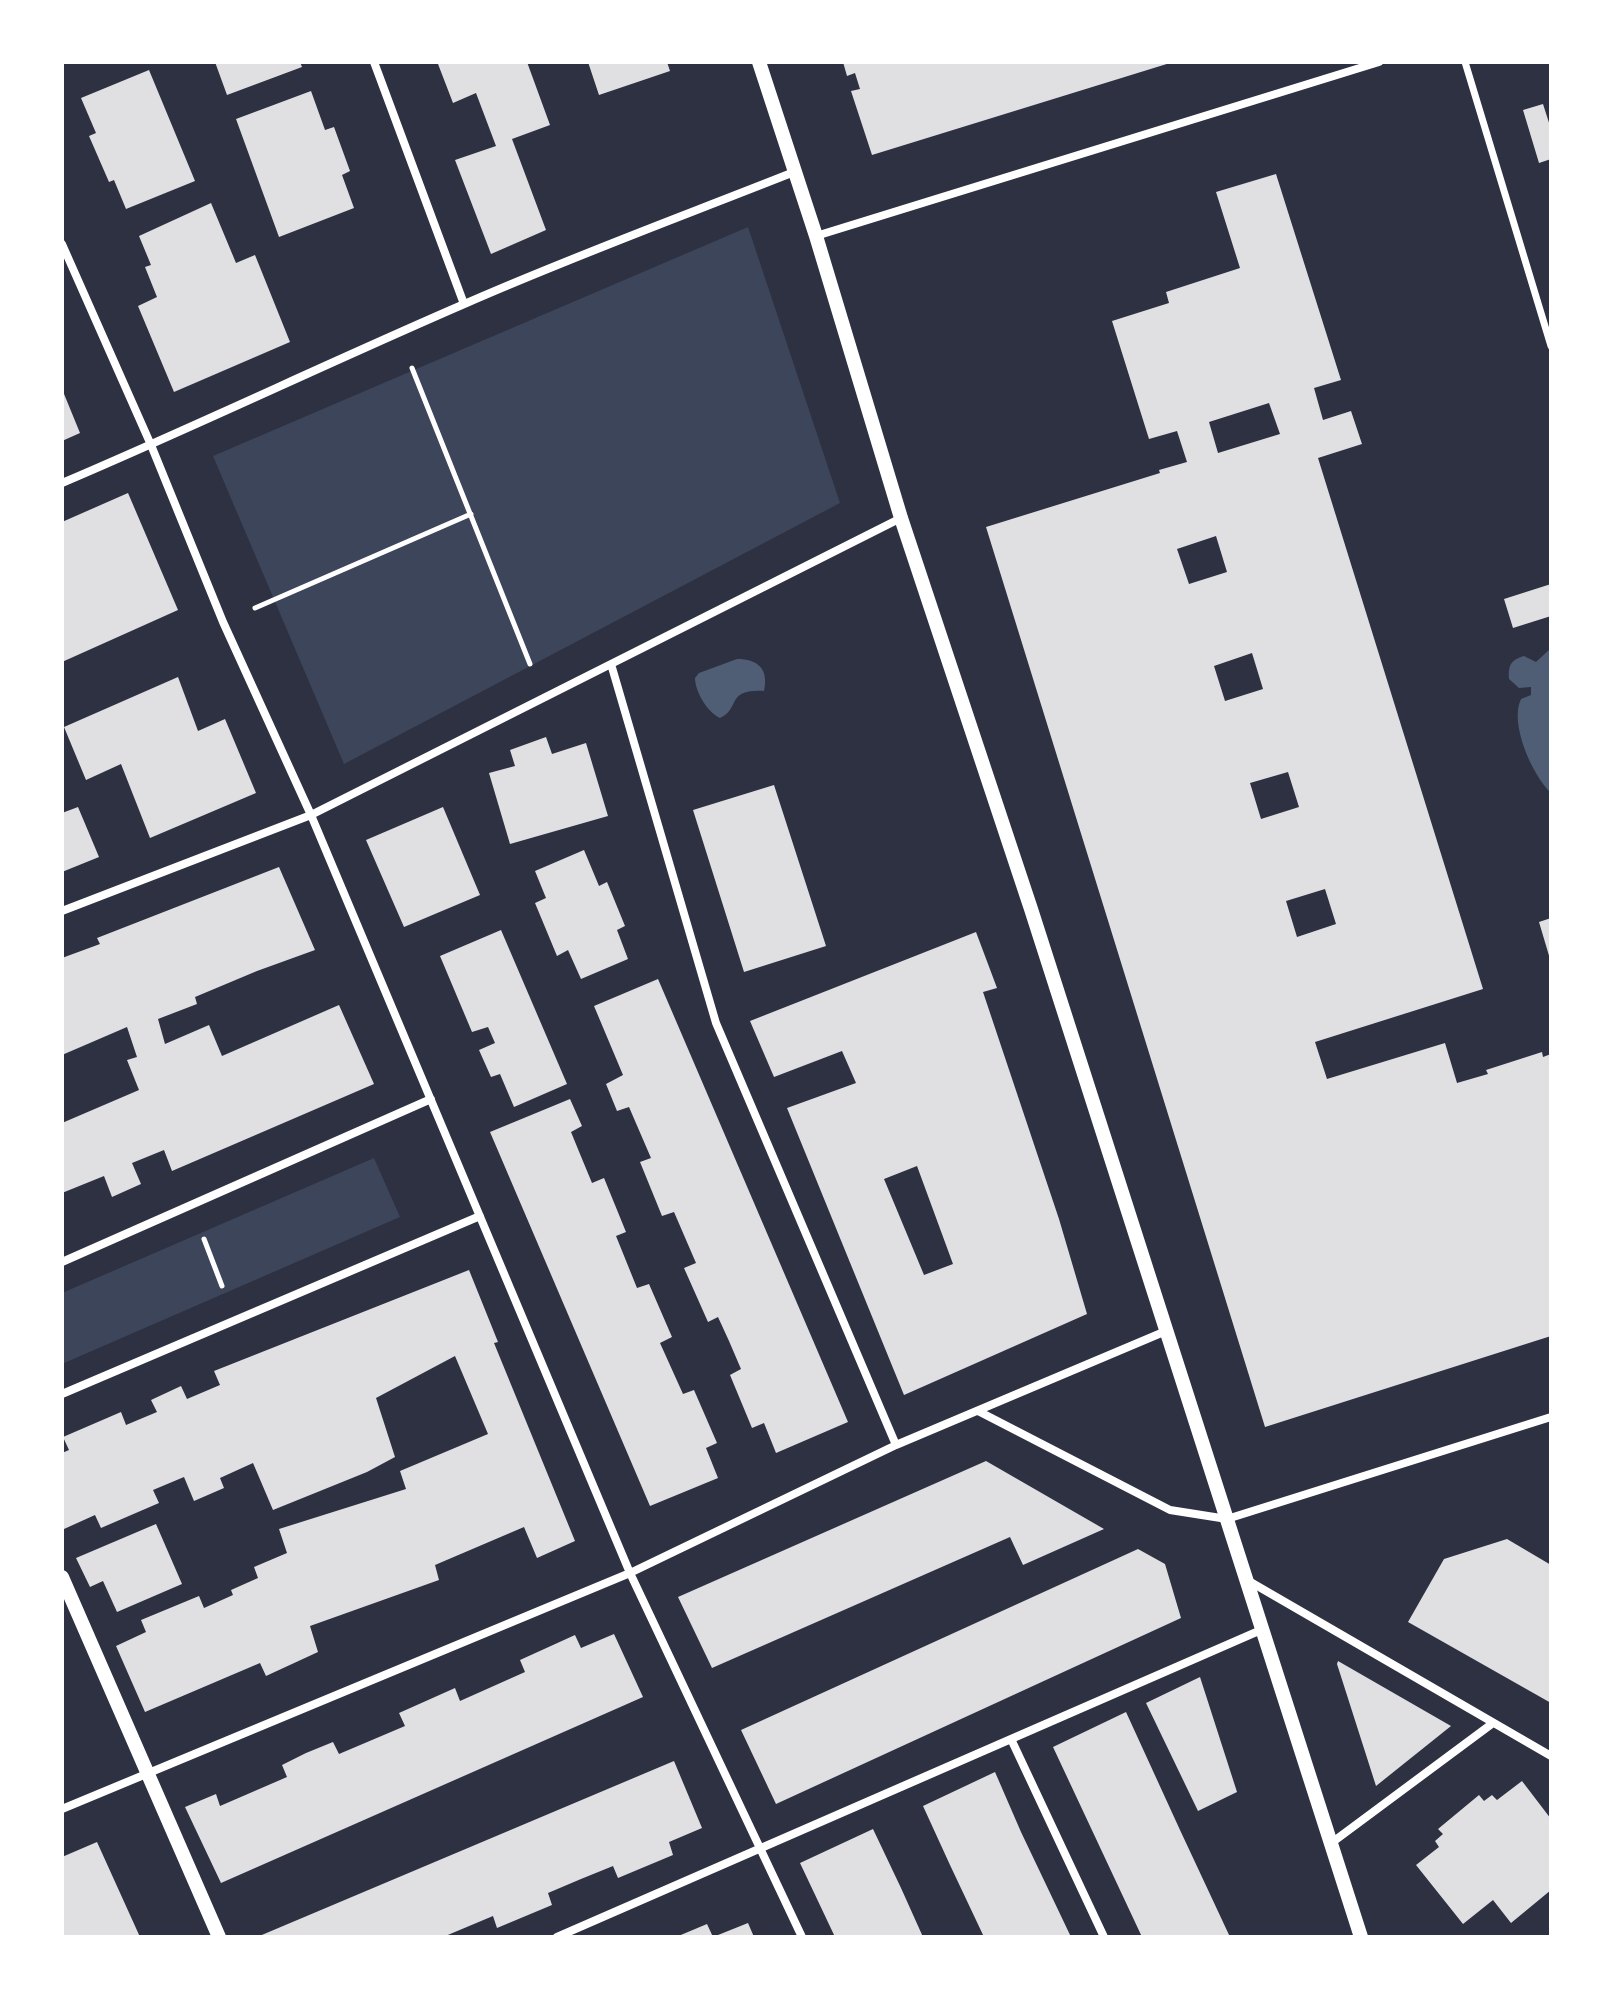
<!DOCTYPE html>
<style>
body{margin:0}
#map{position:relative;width:1613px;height:1999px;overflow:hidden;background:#2d3142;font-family:"Public Sans",sans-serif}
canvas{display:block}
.frame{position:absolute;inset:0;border:64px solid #fff;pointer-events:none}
</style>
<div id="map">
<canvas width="1613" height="1999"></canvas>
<div class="frame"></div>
</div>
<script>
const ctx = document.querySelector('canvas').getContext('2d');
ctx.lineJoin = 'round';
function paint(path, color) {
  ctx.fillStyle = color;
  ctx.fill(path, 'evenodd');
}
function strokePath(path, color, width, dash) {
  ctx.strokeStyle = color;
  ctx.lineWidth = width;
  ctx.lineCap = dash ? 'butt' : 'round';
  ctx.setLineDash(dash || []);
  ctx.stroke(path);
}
paint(new Path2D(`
 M748,227L840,503L344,764L213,456Z
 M374,1158L400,1217L62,1364V1293Z`), '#3c4559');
paint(new Path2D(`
 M1551,648V793C1532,775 1509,723 1521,699L1531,695V687L1519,688L1509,679C1508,665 1511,660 1524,656L1536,662Z
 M737,659C758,659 769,669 764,691C725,689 741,709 720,718C707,712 695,691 695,678L699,673Z`), '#4f5d75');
paint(new Path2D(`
 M215,62H300L302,67L227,95Z
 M444,62H527L550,125L512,139L546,230L491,254L455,160L496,146L476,93L453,103L438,64Z
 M588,62H667L670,71L599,95Z
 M843,62H1170V63L872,155L851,91L860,89L855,73L847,76Z
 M149,70L195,181L126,209L114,180L109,182L89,136L96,133L81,98Z
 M311,91L325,130L334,127L350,171L342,175L354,208L279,237L236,119Z
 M1543,104L1551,129V159L1539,163L1523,110Z
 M1276,174L1341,380L1314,388L1323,420L1351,411L1362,444L1318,458L1483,989L1315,1042L1327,1079L1445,1043L1457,1083L1488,1074L1486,1070L1542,1052L1543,1057L1551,1054V1336L1265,1427L986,527L1160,473L1159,470L1187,462L1177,431L1149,439L1112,321L1169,303L1166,292L1240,268L1216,192ZM1269,403L1280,434L1218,453L1209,422ZM1216,536L1227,572L1189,584L1177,549ZM1252,653L1263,689L1225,701L1214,666ZM1288,772L1299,807L1261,819L1250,783ZM1325,889L1336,924L1297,937L1286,901Z
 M211,203L236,263L255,255L290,342L174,392L138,306L157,297L145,267L151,265L139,236Z
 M62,389L80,433L62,441Z
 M128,493L178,610L62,662V522Z
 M1551,584V616L1513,628L1504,599Z
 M178,677L198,731L225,719L256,793L150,838L121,764L86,780L64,727Z
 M546,737L552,754L586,743L608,816L510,844L489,773L515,766L510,750Z
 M774,785L826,946L744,972L693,810Z
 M78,807L99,857L62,872V813Z
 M443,807L480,895L404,927L366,840Z
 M584,850L599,886L607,882L625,926L617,930L628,959L581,979L568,950L557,956L535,903L546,898L535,871Z
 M279,867L315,950L257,971L195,997L197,1004L158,1019L165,1044L209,1025L222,1056L339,1005L374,1084L172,1171L164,1150L132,1163L141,1184L112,1197L104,1176L62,1193V1123L139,1090L127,1060L137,1057L127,1027L62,1055V958L100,944L97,938Z
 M1551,918V959H1550L1539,922Z
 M501,930L567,1084L514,1107L500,1074L491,1077L479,1050L495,1043L488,1027L472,1032L440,956Z
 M976,932L997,988L983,992L1059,1219L1087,1314L904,1395L787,1108L856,1083L842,1051L774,1077L750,1021ZM917,1166L953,1264L924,1275L884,1179Z
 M658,979L848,1422L776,1453L764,1423L752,1428L730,1375L741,1369L729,1341L718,1317L708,1322L684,1268L696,1263L674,1212L662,1216L640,1162L651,1158L629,1107L617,1111L606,1084L623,1075L594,1006Z
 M570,1099L582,1126L571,1132L580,1154L592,1183L604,1178L626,1232L616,1236L637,1288L649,1284L672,1337L660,1343L683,1394L694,1390L717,1443L706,1448L718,1478L650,1506L490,1132Z
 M469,1270L498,1342L494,1343L575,1541L537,1558L524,1527L435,1565L439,1580L310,1626L318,1652L266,1676L260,1663L145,1712L116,1646L146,1632L141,1620L199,1596L204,1608L233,1595L231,1590L258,1578L254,1567L287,1553L279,1529L406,1489L400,1471L488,1434L455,1356L376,1398L395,1457L367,1472L273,1510L253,1463L220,1478L224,1488L194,1501L184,1477L153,1490L159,1503L101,1528L95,1515L64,1529L62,1524V1453L69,1450L63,1437L121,1412L126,1425L157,1412L151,1400L181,1386L187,1399L220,1385L214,1371Z
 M986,1461L1104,1529L1023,1565L1010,1537L712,1668L678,1597Z
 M156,1524L182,1584L117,1612L103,1581L90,1587L76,1558Z
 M1507,1539L1551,1565V1703L1408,1622L1444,1559Z
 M1138,1549L1165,1564L1181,1618L776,1804L741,1730Z
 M614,1634L643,1697L221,1883L185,1807L216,1794L220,1806L287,1777L282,1765L306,1753L333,1742L339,1754L405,1726L399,1713L455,1688L460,1701L525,1672L520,1660L575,1635L581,1648Z
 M1338,1661L1451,1726L1376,1786L1337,1664Z
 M1200,1677L1237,1792L1198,1811L1146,1703Z
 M1126,1712L1180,1830L1230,1937H1142L1053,1747Z
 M674,1761L702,1828L669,1842L673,1855L618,1878L613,1866L581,1879L548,1893L552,1905L497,1928L493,1916L443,1937H257Z
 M995,1772L1021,1832L1071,1937H984L950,1865L923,1806Z
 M1522,1781L1551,1819V1890L1511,1923L1493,1900L1463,1924L1416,1865L1439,1847L1435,1841L1443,1834L1438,1829L1479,1795L1484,1801L1492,1795L1497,1800Z
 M873,1829L901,1888L923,1937H835L800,1863Z
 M97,1842L140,1937H62V1857Z
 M748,1923L754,1937H713Z
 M707,1924L713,1937H676Z`), '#e0e0e3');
strokePath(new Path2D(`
 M412,368L530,664
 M255,608L471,514
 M204,1239L222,1286`), '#fff', 5);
strokePath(new Path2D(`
 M1465,62L1551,346`), '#fff', 7);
strokePath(new Path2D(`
 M374,62L464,304
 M816,236L1379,62
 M62,244L151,445L223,622L311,815L630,1573L802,1937
 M62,483C196,426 328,363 462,305C571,257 683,216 794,172
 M611,664L716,1023L896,1445
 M62,911L311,815L901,518
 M62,1262L431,1099
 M62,1394L480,1216
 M978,1411L1170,1510L1227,1519L1551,1417
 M1247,1580L1551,1756
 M1011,1739L1104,1937
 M62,1809L630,1573L896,1445L1166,1331
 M1330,1844L1493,1723
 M557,1937L1261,1630`), '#fff', 8);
strokePath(new Path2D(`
 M759,62L816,236L901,518L1031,909L1361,1937
 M62,1577L219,1937`), '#fff', 14);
</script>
